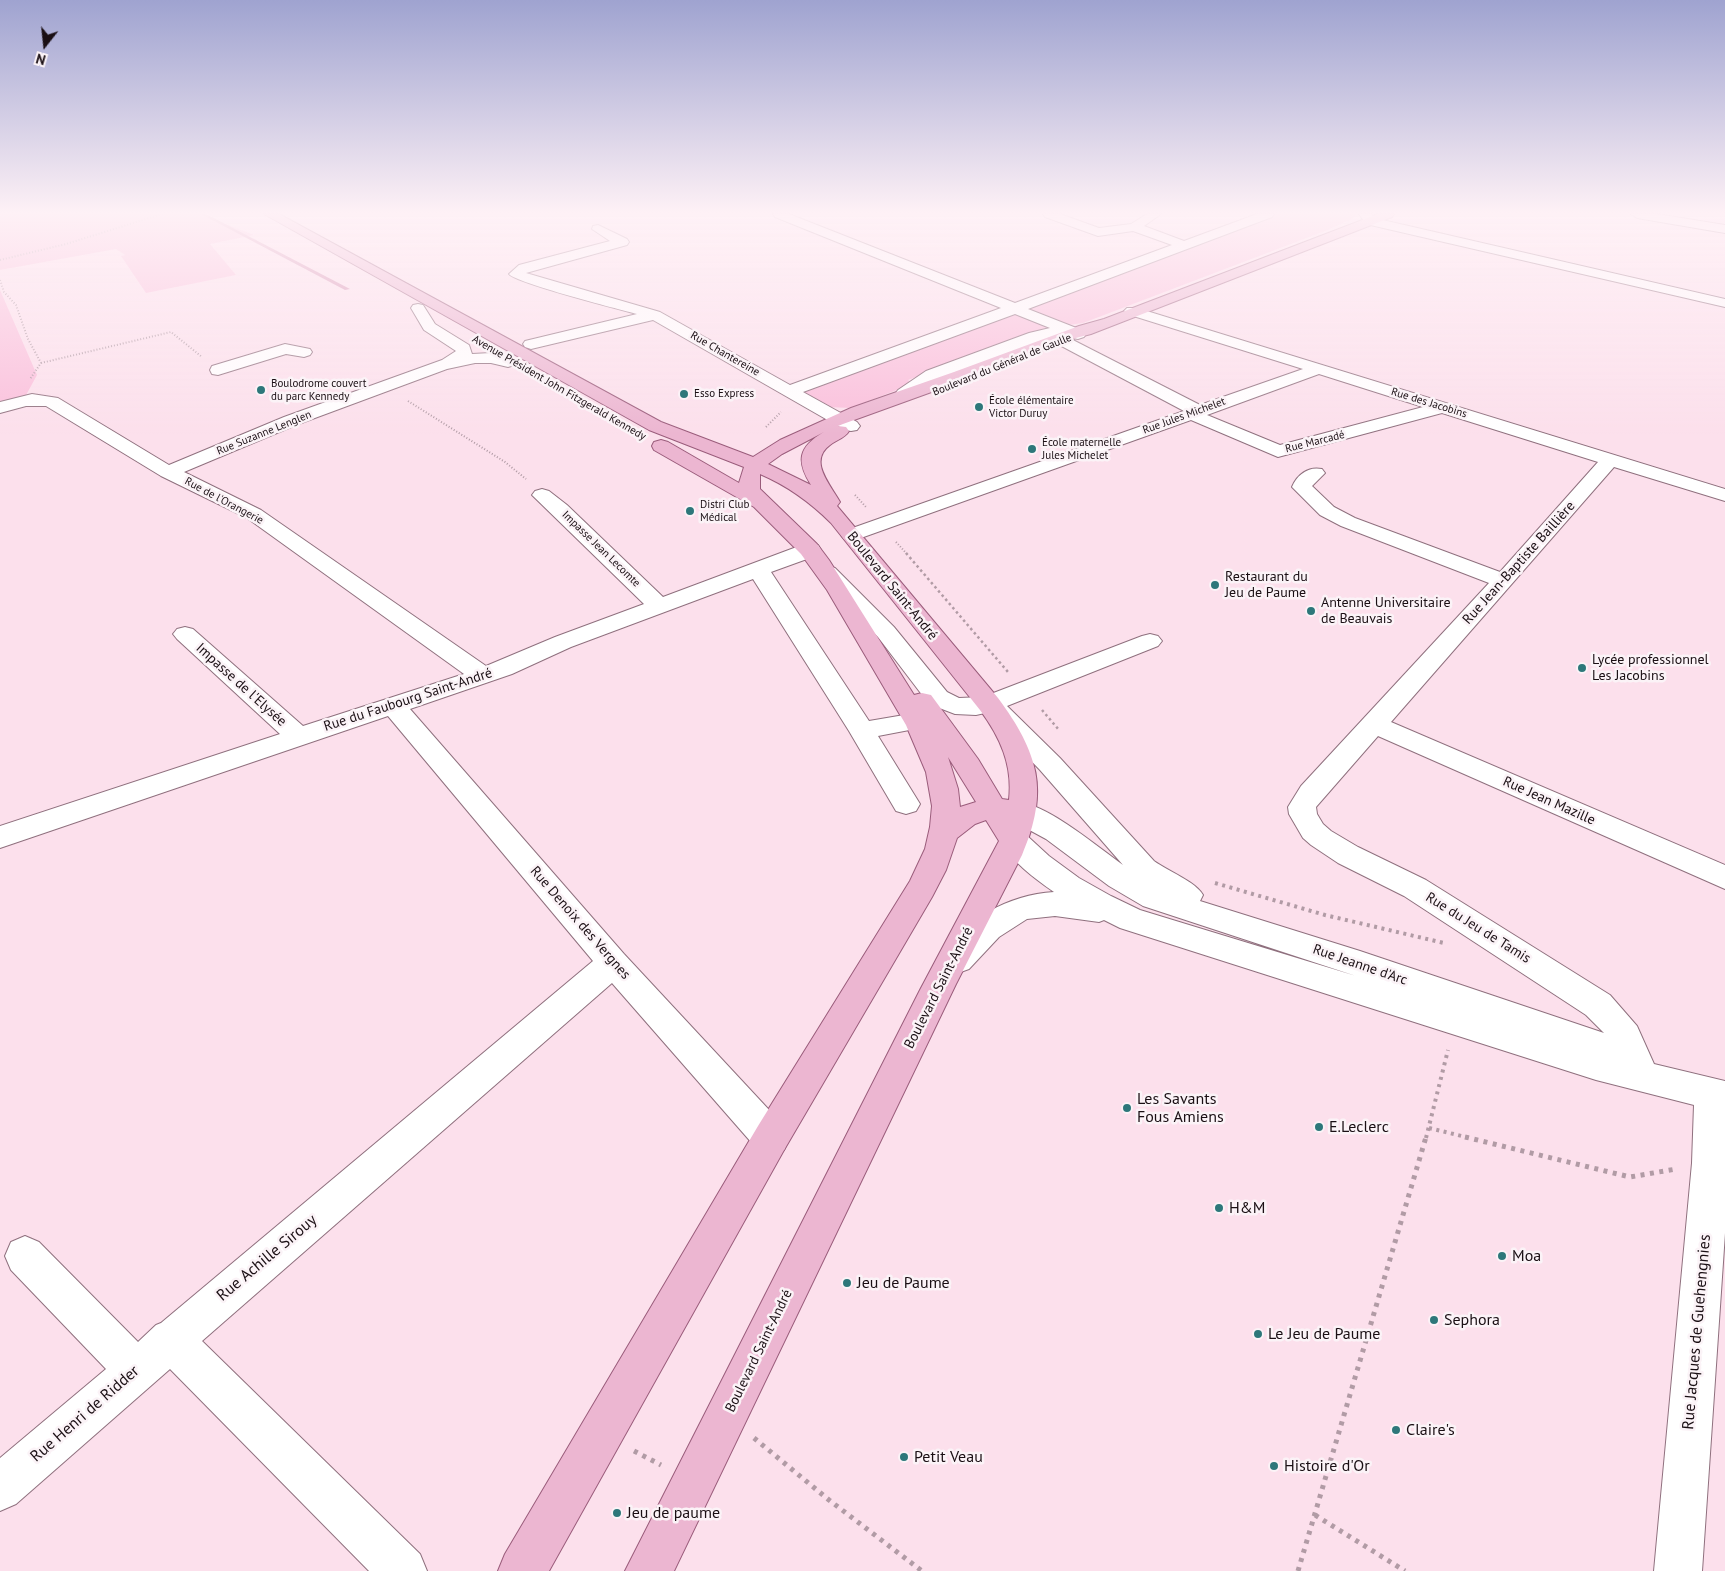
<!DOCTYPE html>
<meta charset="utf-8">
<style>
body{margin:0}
#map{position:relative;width:1725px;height:1571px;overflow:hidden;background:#fce0ec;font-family:"PT Sans",sans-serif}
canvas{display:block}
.north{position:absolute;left:20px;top:20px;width:50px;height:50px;-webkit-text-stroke:4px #fbf3f7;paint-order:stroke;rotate:196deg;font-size:14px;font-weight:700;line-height:20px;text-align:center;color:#1a0f14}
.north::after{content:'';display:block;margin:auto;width:18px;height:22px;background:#1a0f14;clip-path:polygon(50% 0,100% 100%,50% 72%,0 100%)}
</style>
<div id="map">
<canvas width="1725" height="1571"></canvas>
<div class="north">N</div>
</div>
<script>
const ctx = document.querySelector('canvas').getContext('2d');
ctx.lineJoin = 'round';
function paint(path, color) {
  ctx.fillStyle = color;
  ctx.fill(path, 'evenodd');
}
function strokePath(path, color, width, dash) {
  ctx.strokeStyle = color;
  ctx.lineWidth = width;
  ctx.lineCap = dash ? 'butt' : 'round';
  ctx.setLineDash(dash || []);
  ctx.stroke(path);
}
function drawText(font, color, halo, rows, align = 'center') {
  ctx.font = font + ' "PT Sans",sans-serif';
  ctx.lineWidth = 5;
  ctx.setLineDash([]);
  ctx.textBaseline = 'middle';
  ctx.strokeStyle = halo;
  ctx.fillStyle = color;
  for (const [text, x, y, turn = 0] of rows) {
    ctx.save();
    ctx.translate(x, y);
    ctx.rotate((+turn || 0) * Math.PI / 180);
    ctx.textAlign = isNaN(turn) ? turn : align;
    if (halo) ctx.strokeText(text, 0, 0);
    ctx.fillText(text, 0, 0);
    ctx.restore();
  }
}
paint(new Path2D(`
 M0,214H201L254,235L210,244L236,275L146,293L121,256L125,255L116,249L0,270Z
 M1276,214H1356V215L1350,220L1325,231L1083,323L1047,328L908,380L912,384L851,408L828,407L802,392L1032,308Z
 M0,290L37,375L25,397L0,404Z`), '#fabfdb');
paint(new Path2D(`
 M201,214H206L350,289L345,290Z`), '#d289ad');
const minor = new Path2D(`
 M773,214H789L1015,303L1172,245L1133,231L1098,236L1045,217L1043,214H1060L1099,228L1131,224L1147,214H1161L1144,226L1184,241L1257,214H1274L1272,217L1028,309L1084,331L1086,334L1084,337L1078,339L1067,337L1200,405L1303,369L1127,314L1124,311L1127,308H1137L1725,489V501L1614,467L1391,722L1725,865V889L1378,736L1316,807L1317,814L1323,824L1331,831L1358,847L1426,880L1610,995L1637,1026L1654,1064L1725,1081V1233L1702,1571H1654L1692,1163L1694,1105L1596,1080L1120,928L1104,920L1099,922L1055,916L1027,919L999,937L969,969L958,973L947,969L942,960C964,918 1009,895 1054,892C1034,878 1012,862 1000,840L1004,833L1014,829L1024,833L1049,856L1079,878L1111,896L1140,910L1356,976L1143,906L1109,886L1046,839L1011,820L1007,813L1011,806C1015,805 1019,803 1022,803C1051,807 1099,848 1123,865L1040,770L985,713L976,715L955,714L929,704L878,637L816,573L819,568L827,566L835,568L894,627L947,692L959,698L983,697L1142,636L1150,634L1158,636L1162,641L1158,646L1007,706L1060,758L1154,861C1168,871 1196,882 1203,895L1200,901L1360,951L1604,1033L1586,1015L1404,896L1338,863L1311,845L1303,838L1289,814L1288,807L1301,786L1489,583L1341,526L1320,515L1292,487C1297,475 1308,466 1322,469L1325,473L1312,486L1334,507L1355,518L1500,572L1598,462L1442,413L1278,457L1191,420L858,539L851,541L844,539L841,535L844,531L1184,411L1052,341L1051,337L938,379L910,398L904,399L898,398L895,394L898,390L926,371L1029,333L1050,328L1015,314L803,392L857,422L860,426L857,430L851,431L845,430L653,320L531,349L525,347L523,344L525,341L637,314C618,309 516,283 509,274L519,265L610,241L592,229L593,226L598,225L627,239L629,242L627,245L526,273L660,312L790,385L1001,308L775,217ZM1319,374L1423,407L1280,445L1207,415Z
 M1359,214H1371L1374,218L1725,299V307L1366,224Z
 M1631,214H1657L1725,225V233L1637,218Z
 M418,304L423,305L435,324L469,345L472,354L491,353L514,359L516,362L514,365L508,367L491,363H475L447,369L296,425L184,472L261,510L486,666L555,637L644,604L532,495L535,491L542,489L549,491L567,505L663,597L802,545L810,544L818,545L821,550L818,555L771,572L869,721L916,713L925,715L929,721L925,727L878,736L920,804L916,811L906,814L896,811L849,731L753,579L571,647L512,674L410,709L624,954L784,1126L789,1138L784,1150L771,1155L758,1150L612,983L202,1341L420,1554L427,1571H369L170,1369L16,1504L0,1511V1458L106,1369L11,1270L5,1256L11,1242L25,1236L39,1242L138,1342L156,1325L161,1323L593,961L388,716L0,848V826L280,734L177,639L173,634L177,629L185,627L193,629L303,726L464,674L247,518L161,476L46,406H26L0,413V402L32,394L58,398L169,465L284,417L442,360L456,351L424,330L411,308L413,305Z
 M285,344L310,349L312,352L310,355L304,357L286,354L218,375L212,374L210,370L212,366Z`);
const major = new Path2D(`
 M264,214H279L661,422L753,457L780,440L851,408L954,372L1079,326L1104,319L1378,214H1394L1392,217L1091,334L1072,339L984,373L843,424L838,426L846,427L849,431C845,438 836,440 830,445C808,461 830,484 840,502L837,506L998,698C1038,752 1050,791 1022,855L956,984L674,1571H625L920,990L999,841L986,820L975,824L957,838L946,870L932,897L784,1150L549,1571H498L505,1554L758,1126L910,881L925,849L930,827L932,806L926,772L906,725L827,590L801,554L754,507L654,450L652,446L654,442L661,440L668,442L739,483L744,467L649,430ZM824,432C798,447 796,461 811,485L768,464L782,454ZM760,474C788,486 810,502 831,523L980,710C1000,737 1013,765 1009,800L1002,799L978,759L931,695L922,693L914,695L829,560L817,544L760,489ZM948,757L976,802L960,807L958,789Z`);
strokePath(minor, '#8f707e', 2);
strokePath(major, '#9a5c7b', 2);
strokePath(new Path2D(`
 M0,260L66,244L162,214
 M0,280L4,292L16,305L28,339L41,363L30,379
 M41,363L171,332L202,357
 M408,401L505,462L526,479
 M766,427L781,412
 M855,495L866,507
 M896,542L907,554`), '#b19ba5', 2, [1, 2]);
strokePath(new Path2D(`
 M906,553L1008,672
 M1042,710L1059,730`), '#b19ba5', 2.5, [2.5, 3]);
strokePath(new Path2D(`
 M1215,883L1325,915L1444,943
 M1429,1128L1470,1138
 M1426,1138L1448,1050`), '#b19ba5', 4, [3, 4.5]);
strokePath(new Path2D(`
 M1465,1137L1630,1177L1676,1169
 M754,1438L829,1500L922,1571
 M634,1451L661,1465
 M1315,1515L1405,1571
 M1298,1571L1426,1137`), '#b19ba5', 5, [4, 5.5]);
paint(minor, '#fff');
paint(major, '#ecb6d1');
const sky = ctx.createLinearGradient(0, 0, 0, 434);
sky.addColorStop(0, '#9fa3d0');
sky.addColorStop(0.49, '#fef1f6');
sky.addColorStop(1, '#fef1f600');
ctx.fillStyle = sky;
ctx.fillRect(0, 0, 1725, 434);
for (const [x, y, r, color] of [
 [261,390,5,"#2d777a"],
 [684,394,5,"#2d777a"],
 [979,407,5,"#2d777a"],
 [1032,449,5,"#2d777a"],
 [690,511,5,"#2d777a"],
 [1215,585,5,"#2d777a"],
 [1311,611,5,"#2d777a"],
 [1582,668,5,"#2d777a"],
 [1127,1108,5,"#2d777a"],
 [1319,1127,5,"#2d777a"],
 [1219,1208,5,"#2d777a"],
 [1502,1256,5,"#2d777a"],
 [847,1283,5,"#2d777a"],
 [1434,1320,5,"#2d777a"],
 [1258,1334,5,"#2d777a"],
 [1396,1430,5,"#2d777a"],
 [904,1457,5,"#2d777a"],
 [1274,1466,5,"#2d777a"],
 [617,1513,5,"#2d777a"]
]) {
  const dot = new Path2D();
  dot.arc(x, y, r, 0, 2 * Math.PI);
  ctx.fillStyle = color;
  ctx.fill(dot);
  strokePath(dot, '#fbf3f7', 2);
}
drawText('11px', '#1a0f14', '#fbf3f7', [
 ["Rue Chantereine",725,354,30],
 ["Boulevard du Général de Gaulle",1002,365,-22],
 ["Avenue Président John Fitzgerald Kennedy",559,388,30],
 ["Rue des Jacobins",1429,403,17],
 ["Rue Jules Michelet",1184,416,-20],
 ["Rue Suzanne Lenglen",264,433,-22],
 ["Rue Marcadé",1315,442,-14],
 ["Rue de l'Orangerie",224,501,28],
 ["Impasse Jean Lecomte",601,549,44]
]);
drawText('11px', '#1a0f14', '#fbf3f7', [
 ["Boulodrome couvert",271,384],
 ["du parc Kennedy",271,397],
 ["Esso Express",694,394],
 ["École élémentaire",989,401],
 ["Victor Duruy",989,414],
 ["École maternelle",1042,443],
 ["Jules Michelet",1042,456],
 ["Distri Club",700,505],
 ["Médical",700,518]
], 'left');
drawText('14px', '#1a0f14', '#fbf3f7', [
 ["Rue Jean-Baptiste Baillière",1519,563,-48],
 ["Boulevard Saint-André",892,586,51],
 ["Impasse de l'Elysée",241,685,42],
 ["Rue du Faubourg Saint-André",408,700,-18],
 ["Rue Jean Mazille",1549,801,24],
 ["Rue Denoix des Vergnes",580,923,49],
 ["Rue du Jeu de Tamis",1478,928,32],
 ["Rue Jeanne d'Arc",1360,965,19],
 ["Boulevard Saint-André",939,988,-63],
 ["Boulevard Saint-André",759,1351,-64]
]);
drawText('14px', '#1a0f14', '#fbf3f7', [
 ["Restaurant du",1225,577],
 ["Jeu de Paume",1225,593],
 ["Antenne Universitaire",1321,603],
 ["de Beauvais",1321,619],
 ["Lycée professionnel",1592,660],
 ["Les Jacobins",1592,676]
], 'left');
drawText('16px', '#1a0f14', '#fbf3f7', [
 ["Les Savants",1137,1099],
 ["Fous Amiens",1137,1117],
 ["E.Leclerc",1329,1127],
 ["H&M",1229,1208],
 ["Moa",1512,1256],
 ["Jeu de Paume",857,1283],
 ["Sephora",1444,1320],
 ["Le Jeu de Paume",1268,1334],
 ["Claire's",1406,1430],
 ["Petit Veau",914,1457],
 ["Histoire d'Or",1284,1466],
 ["Jeu de paume",627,1513]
], 'left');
drawText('16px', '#1a0f14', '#fbf3f7', [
 ["Rue Achille Sirouy",267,1258,-40],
 ["Rue Jacques de Guehengnies",1697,1332,-85],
 ["Rue Henri de Ridder",85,1414,-41]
]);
</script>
